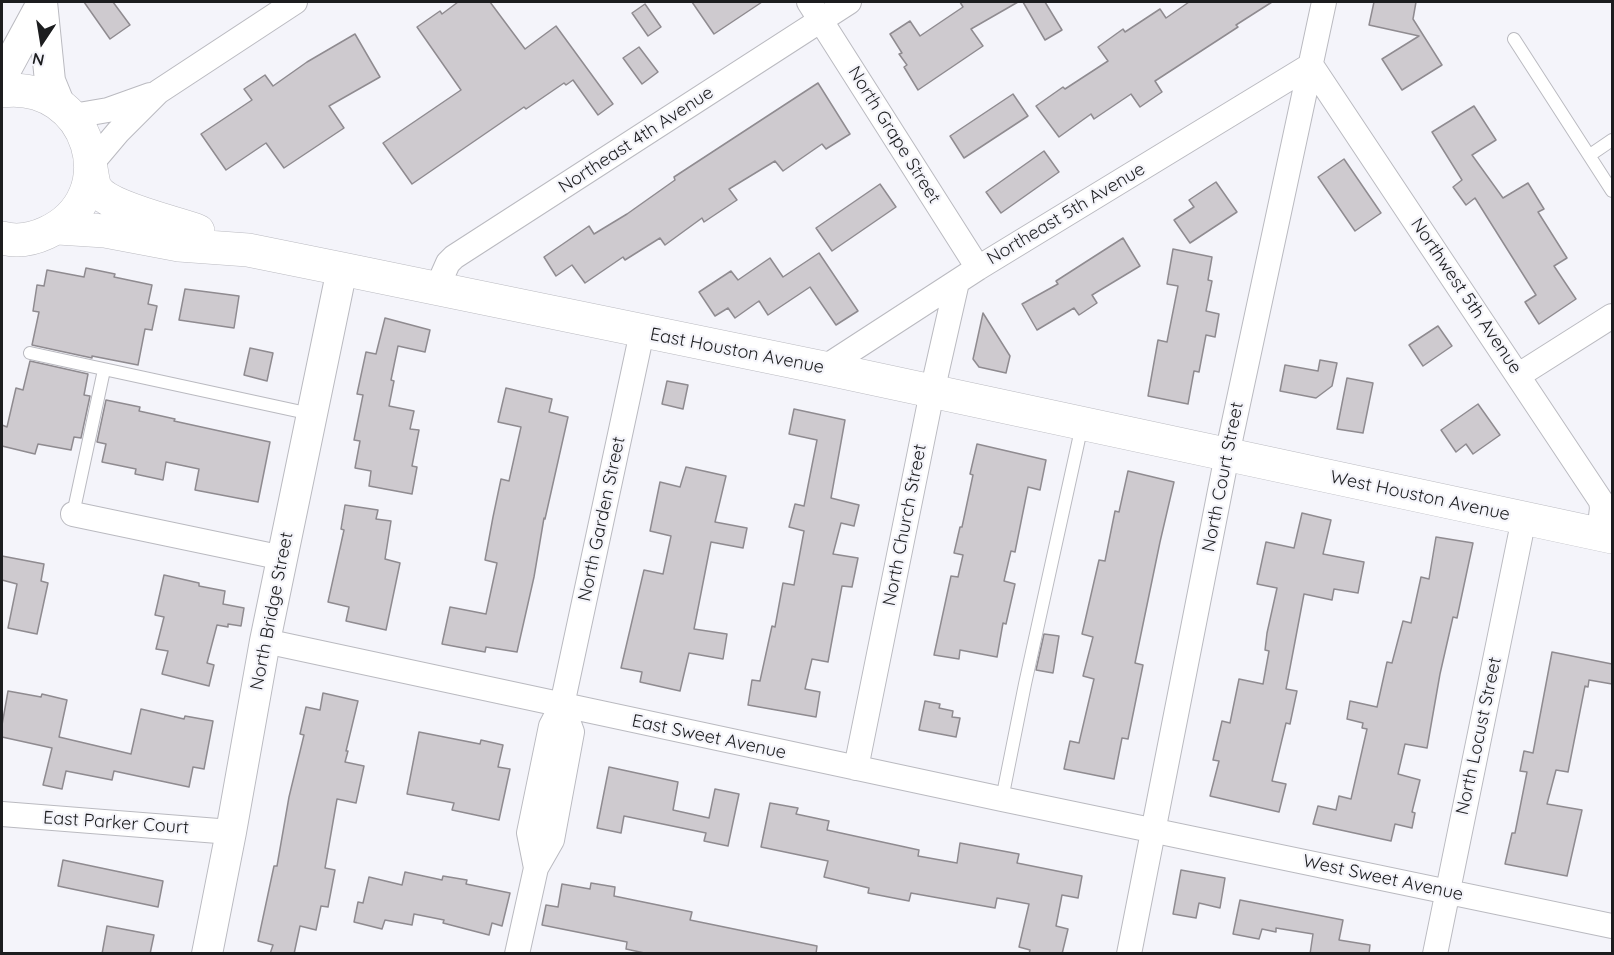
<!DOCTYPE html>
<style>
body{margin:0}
#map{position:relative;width:1614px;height:955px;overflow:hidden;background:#f4f4fa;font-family:Quicksand,sans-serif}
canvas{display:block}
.frame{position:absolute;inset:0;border:3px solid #1c1d1f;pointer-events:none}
.north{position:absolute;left:12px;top:12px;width:60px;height:60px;-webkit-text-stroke:4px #f4f4fa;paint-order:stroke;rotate:192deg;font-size:16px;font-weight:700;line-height:24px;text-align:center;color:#1c1d1f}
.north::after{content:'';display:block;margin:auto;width:21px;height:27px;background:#1c1d1f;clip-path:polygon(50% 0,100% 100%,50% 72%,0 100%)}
</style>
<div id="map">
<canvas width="1614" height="955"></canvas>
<div class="frame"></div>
<div class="north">N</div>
</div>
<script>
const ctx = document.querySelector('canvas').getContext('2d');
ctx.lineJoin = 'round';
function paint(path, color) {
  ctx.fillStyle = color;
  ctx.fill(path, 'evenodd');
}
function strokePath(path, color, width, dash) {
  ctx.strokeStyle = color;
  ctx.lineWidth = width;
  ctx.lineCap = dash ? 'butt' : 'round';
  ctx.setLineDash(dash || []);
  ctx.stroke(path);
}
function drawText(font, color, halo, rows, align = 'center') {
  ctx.font = font + ' Quicksand,sans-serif';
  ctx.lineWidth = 4.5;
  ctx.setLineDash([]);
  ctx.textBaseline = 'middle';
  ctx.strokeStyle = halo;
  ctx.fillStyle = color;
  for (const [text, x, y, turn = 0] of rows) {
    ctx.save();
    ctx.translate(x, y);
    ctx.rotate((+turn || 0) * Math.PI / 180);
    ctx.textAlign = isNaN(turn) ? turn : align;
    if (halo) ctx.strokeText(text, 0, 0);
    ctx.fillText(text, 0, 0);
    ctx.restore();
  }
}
const building = new Path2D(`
 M84,2H113L130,25L110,39Z
 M458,2H490L525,49L556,26L613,104L598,115L573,80L566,85L564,83L526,109L524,107L412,184L383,143L461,90L417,27L440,11L442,14Z
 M692,2H762L714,34Z
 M960,2H1018L971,29L983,46L918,90L904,67L907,65L899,54L902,53L890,34L910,21L920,36L963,7Z
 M1023,2H1045L1062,30L1045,40Z
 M1189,2H1272L1236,25L1238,27L1155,81L1162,92L1140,107L1131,94L1094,119L1091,114L1059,137L1036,106L1063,87L1065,89L1108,61L1098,47L1123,29L1125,32L1160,9L1166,18Z
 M1374,2H1416L1413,19L1442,65L1402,90L1382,59L1419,36L1369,25Z
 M645,4L661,27L648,36L632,13Z
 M355,34L380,77L329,106L344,128L284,168L266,143L226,170L201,134L252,100L244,89L265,75L273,86L307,62Z
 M639,47L658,72L642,84L623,58Z
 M818,83L850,134L826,149L822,144L783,171L775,161L729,189L737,200L704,222L702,218L665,245L660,238L625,260L623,257L585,283L572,265L556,276L544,257L589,226L594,234L627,214L675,180L674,177Z
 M1013,94L1028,116L964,158L950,136Z
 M1474,106L1496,140L1472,155L1503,198L1528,183L1544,209L1538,212L1567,258L1554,266L1576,299L1539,324L1525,302L1536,295L1475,198L1466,205L1453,187L1462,180L1432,132Z
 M1044,151L1059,172L1001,213L986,192Z
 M1344,159L1381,213L1355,231L1318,177Z
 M1216,182L1237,212L1190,243L1174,220L1194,207L1189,200Z
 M880,184L896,207L832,251L816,228Z
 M1123,238L1140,266L1092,295L1097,303L1079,315L1074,308L1037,330L1022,304L1058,284L1056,281Z
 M1173,249L1212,257L1208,280L1212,281L1206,311L1219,314L1215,337L1206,335L1199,372L1194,371L1188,404L1148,396L1158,340L1167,342L1178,286L1167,284Z
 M819,253L858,311L836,325L810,287L768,315L759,301L735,318L728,308L715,316L699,292L731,271L738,280L770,258L783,277Z
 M86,268L115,274L114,277L152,285L148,304L157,306L152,330L145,329L138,365L92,356V358L32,345L39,312L33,311L37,285L44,286L47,270L84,277Z
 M185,289L239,296L234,328L179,320Z
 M983,313L1010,356L1006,373L979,367L973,359Z
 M385,318L430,330L425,352L398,346L391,380L394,381L389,406L414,411L410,429L419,430L412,466L417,467L412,494L369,486L371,471L355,468L360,441L354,440L363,395L357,394L366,352L376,354Z
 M1438,326L1452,346L1423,366L1409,345Z
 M250,348L273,353L267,381L244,375Z
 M1320,360L1337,363L1332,386L1316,398L1280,391L1285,365L1318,371Z
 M30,361L88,374L84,395L90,396L81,438L74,437L71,450L38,444L35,454L2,446V425L7,427L16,388L23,390Z
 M1347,378L1373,383L1363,433L1337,429Z
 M667,381L688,385L683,409L662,404Z
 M506,388L552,399L549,412L568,417L545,519L544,518L534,577L517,652L486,647L485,652L442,644L450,607L486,614L497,563L485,560L493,517L501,479L509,481L521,427L498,422Z
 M106,400L140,407L139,411L175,419L174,421L270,442L258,502L195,490L199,469L166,462L163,480L135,474L136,469L102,462L106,444L97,442Z
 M1478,404L1500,435L1473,454L1466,444L1456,452L1441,430Z
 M794,409L845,420L831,498L859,505L854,526L841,523L833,554L858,558L852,587L842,586L828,662L812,659L805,689L820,692L816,717L748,705L752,680L760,681L772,626L775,627L783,583L794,585L804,531L789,527L795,504L804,506L817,440L789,434Z
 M977,444L1046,460L1040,490L1028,487L1015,552L1011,551L1004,581L1015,584L1006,624L1003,623L997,657L960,650L959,659L934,655L951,576L958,577L963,555L954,553L960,527H962L973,475L970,474Z
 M686,467L726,476L715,522L747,528L743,548L711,542L694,629L727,634L723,659L689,653L680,691L640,682L642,672L621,668L644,570L663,574L671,536L650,531L660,482L680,487Z
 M1128,471L1174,482L1160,542L1135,663L1143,665L1128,739L1122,738L1114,779L1064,769L1070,741L1079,743L1094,679L1083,676L1093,637L1082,634L1099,560L1105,561L1115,511L1119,512Z
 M345,505L378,510L376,519L391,521L385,559L400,563L386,630L346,621L349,607L328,602L344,530L341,529Z
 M1302,513L1331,520L1323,554L1364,562L1358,593L1334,589L1332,600L1304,594L1286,689L1297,691L1290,724L1286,723L1272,781L1286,784L1279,812L1210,796L1219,761L1213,760L1222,721L1230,723L1239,679L1263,684L1269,651L1265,650L1267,633L1277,588L1257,584L1266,542L1294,548Z
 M1436,537L1473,543L1457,618L1453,617L1440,674L1427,748L1405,744L1398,774L1420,780L1412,812L1415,813L1412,828L1395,824L1391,841L1313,824L1318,806L1336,810L1339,796L1351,799L1367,729L1362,728L1363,723L1347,719L1350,701L1377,707L1387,662L1392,663L1403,621L1411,623L1421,577L1429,579Z
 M2,556L44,564L41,581L48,583L37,634L8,628L17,584L2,580Z
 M164,575L199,583V586L225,591L223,604L244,608L241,626L228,624V627L217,625L207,663L214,665L209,686L162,674L168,651L156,649L164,617L155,615Z
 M1044,634L1059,636L1053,673L1036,670Z
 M1552,652L1612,664V684L1589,680L1588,687L1585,686L1568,772L1556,770L1547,804L1582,810L1567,876L1505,864L1512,833H1515L1527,772L1520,771L1524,751L1533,753Z
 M8,691L41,697L42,694L67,700L59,737L131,754L141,709L184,719L185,716L213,721L204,769L193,767L189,787L114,771L112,780L66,771L62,789L43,785L52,748L2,737V725Z
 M323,693L358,701L346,751H348L345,762L364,766L356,803L337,799L325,868L335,870L328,907L321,906L316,930L300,926L294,954H270L273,945L258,941L274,866H277L289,797L304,735L300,734L306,707L320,710Z
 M925,701L940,704L939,708L953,711L952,717L960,718L956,737L919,730Z
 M419,732L480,744L481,740L503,745L498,767L510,769L499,820L452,810L454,803L407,794Z
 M609,767L678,782L673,810L709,818L715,789L739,794L728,846L704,841L706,833L624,816L621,833L597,828Z
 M770,803L798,808L796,814L829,821L827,830L919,850L918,856L957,863L960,843L1019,854L1017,863L1082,876L1078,898L1062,895L1056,926L1068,929L1062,954H1029L1030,950L1019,947L1029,904L997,898L995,908L911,893L909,901L868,893L869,888L824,877L828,861L761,847Z
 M63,860L163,881L158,907L58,886Z
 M1181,870L1225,878L1220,908L1199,903L1196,918L1173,914Z
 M405,872L442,880L443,876L467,880L466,884L510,893L502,926L492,923L489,935L443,923L444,920L414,914L412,925L385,920L382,929L354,922L358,902L363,903L369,877L402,885Z
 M591,883L615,887L614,896L692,912L690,920L817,946L816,954H649L626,949L627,942L542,925L546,905L558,907L562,884L590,889Z
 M1240,900L1343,920L1339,940L1370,945L1369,954H1310L1313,934L1276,928V932L1262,929L1259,939L1233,934Z
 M107,926L154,935L150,954H102Z`);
paint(building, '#cecacf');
strokePath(building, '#8f8b90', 1.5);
const service = new Path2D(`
 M1514,39L1612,191
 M1590,155L1612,140
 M30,353L311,414
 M73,514L104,370
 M1002,799L1025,684L1082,425`);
const minor = new Path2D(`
 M809,2L978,268
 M73,116L108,110L150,95
 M91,164L118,132L158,92L295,2
 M436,290L448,263L454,257L849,2
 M824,368L978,268L1311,65L1601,501L1602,508L1599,534
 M1519,375L1612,316
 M73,514L283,558
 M265,641L1002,799L1612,926
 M856,768L932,392L957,282
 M2,814L231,832
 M536,868L529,833L551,726L562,705L642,332
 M517,954L536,868L552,840L572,732L562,705
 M1129,954L1227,455L1324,2
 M1435,954L1524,518`);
const tertiary = new Path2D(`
 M42,2L50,81L59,103
 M2,77L41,5
 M207,954L231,832L265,641L342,269`);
const secondary = new Path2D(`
 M2,91C90,80 126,197 46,233C33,239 17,242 2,238
 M91,168C92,174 93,182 95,187C106,208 175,222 198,231
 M58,228L105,231L179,245L248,250L342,269L824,368L1612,537`);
strokePath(service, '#babac0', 14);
strokePath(minor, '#babac0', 26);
strokePath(tertiary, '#babac0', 32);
strokePath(secondary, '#babac0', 34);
strokePath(service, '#fff', 12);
strokePath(minor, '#fff', 24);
strokePath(tertiary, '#fff', 30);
strokePath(secondary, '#fff', 33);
drawText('18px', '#1c1d1f', '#f4f4fa', [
 ["North Grape Street",894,135,58],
 ["Northeast 4th Avenue",636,140,-33],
 ["Northeast 5th Avenue",1066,214,-31],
 ["Northwest 5th Avenue",1466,296,56],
 ["East Houston Avenue",737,351,11],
 ["North Court Street",1223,477,-79],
 ["West Houston Avenue",1420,496,12],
 ["North Garden Street",602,519,-78],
 ["North Church Street",905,525,-79],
 ["North Bridge Street",272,611,-79],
 ["North Locust Street",1479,736,-78],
 ["East Sweet Avenue",709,737,12],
 ["East Parker Court",116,823,4],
 ["West Sweet Avenue",1383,878,12]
]);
</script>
